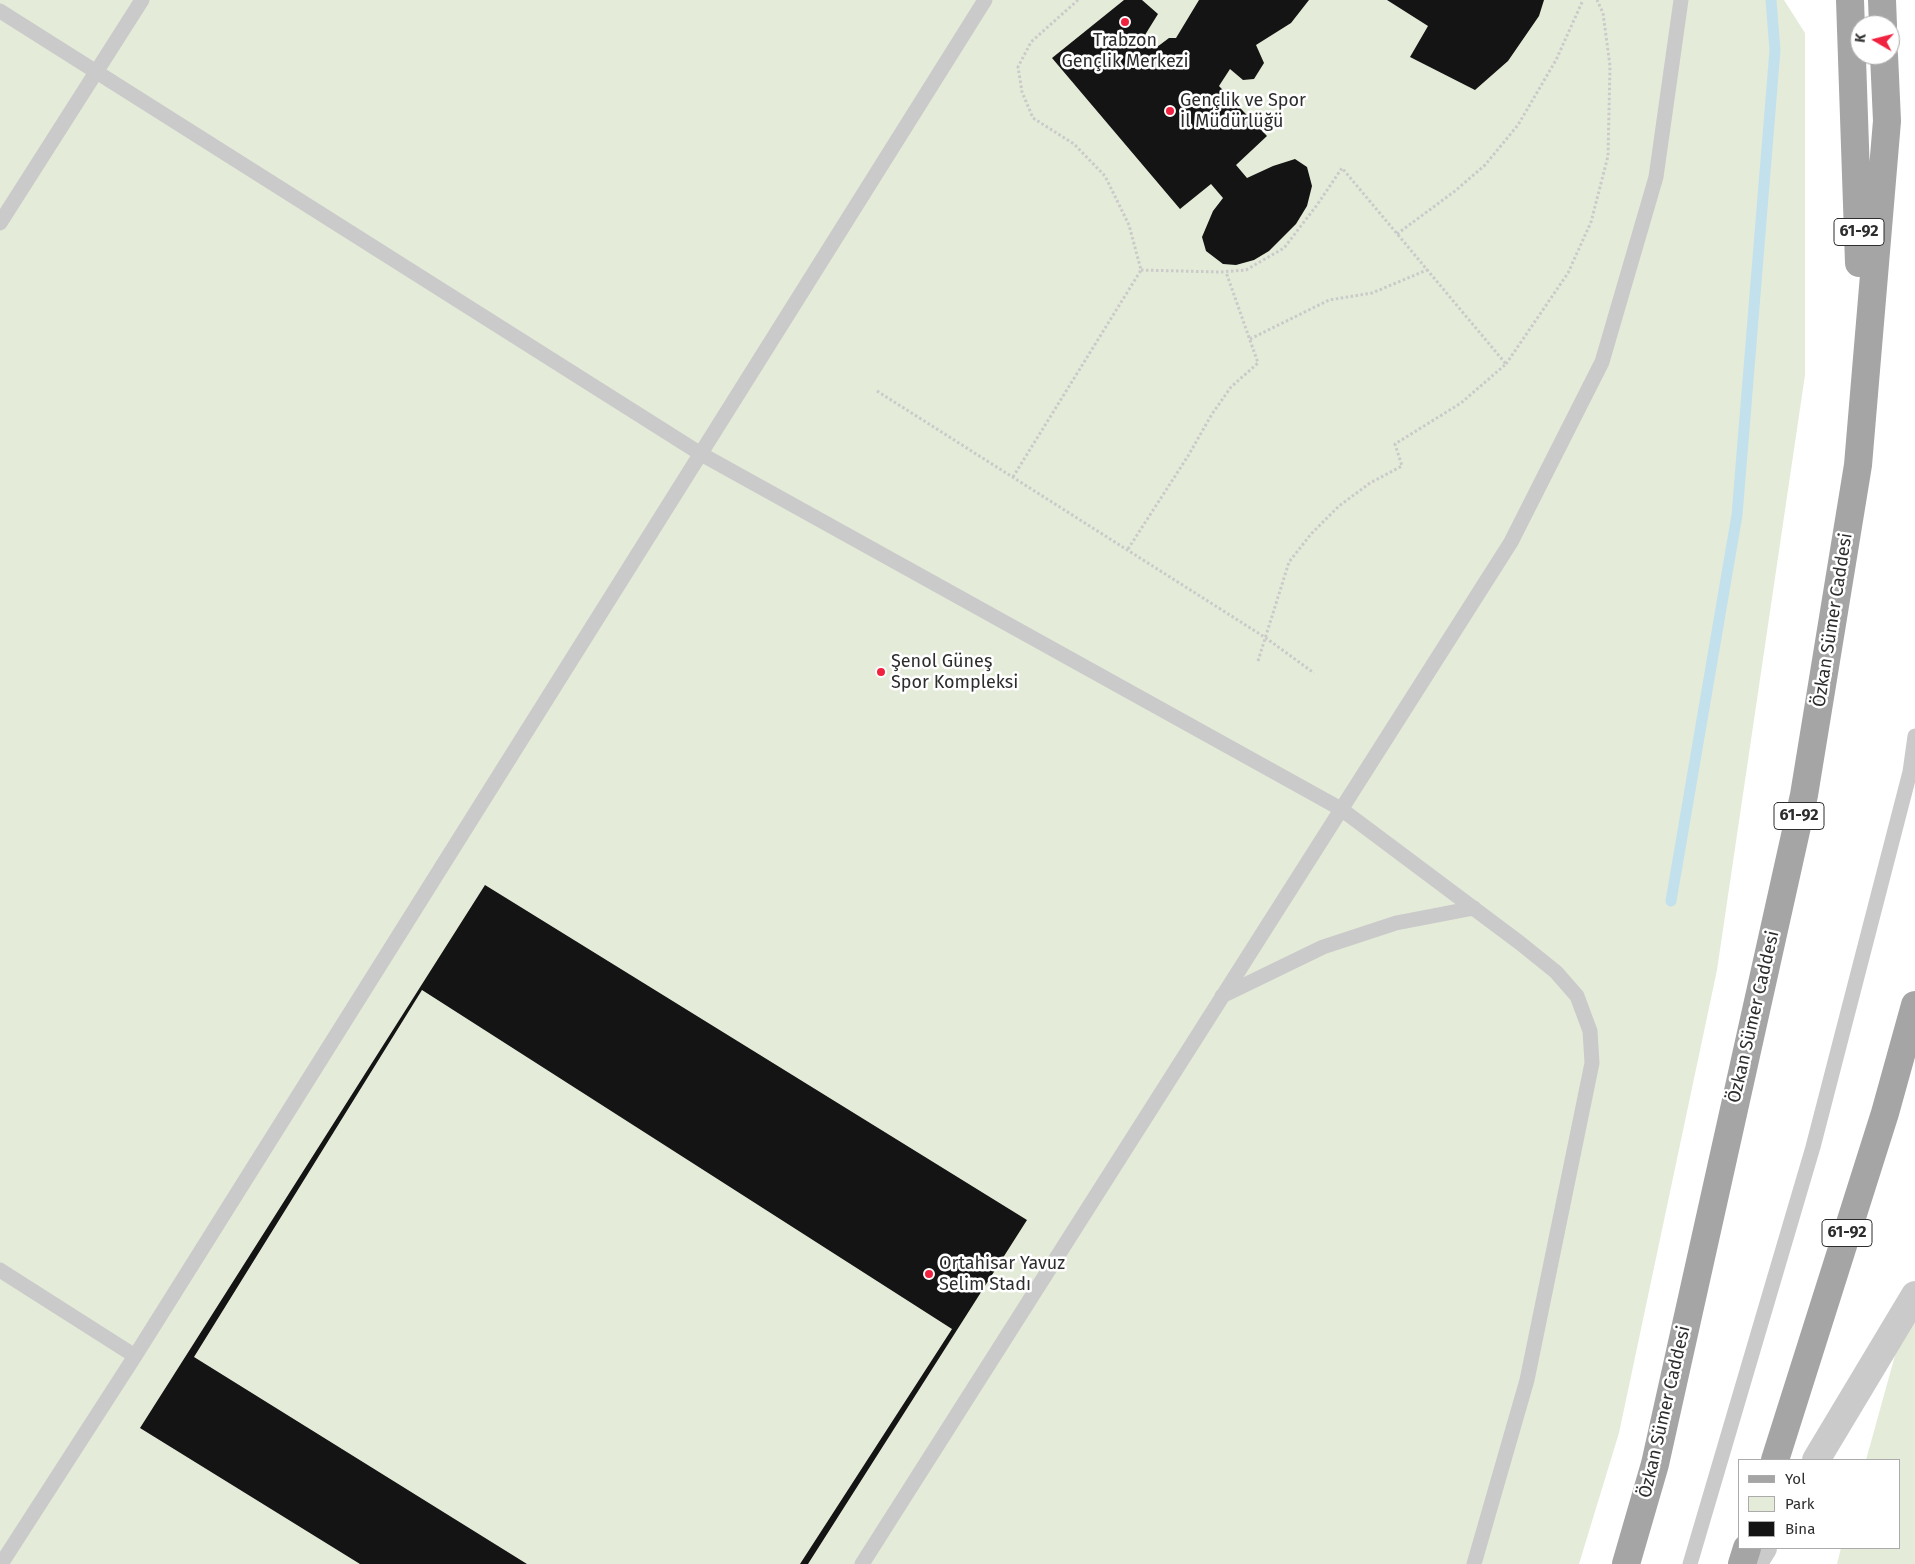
<!DOCTYPE html>
<meta charset="utf-8">
<style>
body{margin:0}
#map{position:relative;width:1915px;height:1564px;overflow:hidden;background:#fff;font-family:"Fira Sans",sans-serif}
canvas{display:block}
.legend{position:absolute;left:1738px;top:1459px;width:162px;height:90px;box-sizing:border-box;background:#fff;border:1px solid #ababab;margin:0;padding:6px 9px;list-style:none;font-size:15px;color:#2d2d2d}
.legend li{display:flex;align-items:center;gap:10px;height:25px}
.legend b{width:25px;border:1px solid #ababab}
.north{position:absolute;left:1850px;top:15px;width:50px;height:50px;box-sizing:border-box;background:#fff;border:1px solid #ababab;border-radius:50%;rotate:278deg;font-size:14px;font-weight:700;line-height:20px;text-align:center;color:#2d2d2d}
.north::after{content:'';display:block;margin:auto;width:18px;height:22px;background:#f12140;clip-path:polygon(50% 0,100% 100%,50% 72%,0 100%)}
</style>
<div id="map">
<canvas width="1915" height="1564"></canvas>
<ul class="legend">
<li><b style="height:6px;background:#a5a5a5"></b>Yol</li>
<li><b style="height:14px;background:#e4ecd9"></b>Park</li>
<li><b style="height:14px;background:#141414"></b>Bina</li>
</ul>
<div class="north">K</div>
</div>
<script>
const ctx = document.querySelector('canvas').getContext('2d');
ctx.lineJoin = 'round';
function paint(path, color) {
  ctx.fillStyle = color;
  ctx.fill(path, 'evenodd');
}
function strokePath(path, color, width, dash) {
  ctx.strokeStyle = color;
  ctx.lineWidth = width;
  ctx.lineCap = dash ? 'butt' : 'round';
  ctx.setLineDash(dash || []);
  ctx.stroke(path);
}
function drawText(font, color, halo, rows, align = 'center') {
  ctx.font = font + ' "Fira Sans",sans-serif';
  ctx.lineWidth = 5;
  ctx.setLineDash([]);
  ctx.textBaseline = 'middle';
  ctx.strokeStyle = halo;
  ctx.fillStyle = color;
  for (const [text, x, y, turn = 0] of rows) {
    ctx.save();
    ctx.translate(x, y);
    ctx.rotate((+turn || 0) * Math.PI / 180);
    ctx.textAlign = isNaN(turn) ? turn : align;
    if (halo) ctx.strokeText(text, 0, 0);
    ctx.fillText(text, 0, 0);
    ctx.restore();
  }
}
paint(new Path2D(`
 M0,0H1784L1805,33V375L1717,970L1619,1433L1579,1564H0Z
 M1915,1283V1564H1837L1841,1548H1899V1460H1866Z`), '#e4ecd9');
strokePath(new Path2D(`
 M1671,901L1737,515L1775,50L1771,0`), '#c3e0ed', 11);
paint(new Path2D(`
 M1124,0H1142L1158,14L1145,35L1157,47L1169,38H1176L1199,0H1309L1291,23L1256,45L1264,63L1254,79L1243,80L1230,69L1219,86L1267,136L1236,165L1247,178L1273,166L1295,159L1307,167L1312,186L1307,206L1296,224L1269,251L1254,260L1236,265L1223,264L1206,251L1202,237L1213,211L1223,198L1211,184L1180,209L1052,58Z
 M1387,0H1544L1539,16L1508,61L1475,90L1410,57L1428,26Z
 M485,885L1027,1220L808,1564H800L952,1329L422,990L194,1357L527,1564H360L140,1428Z`), '#141414');
strokePath(new Path2D(`
 M1397,234L1455,191L1485,165L1518,125L1556,60L1583,0
 M1141,270L1220,272L1246,270L1284,248L1317,205L1342,168L1506,364L1461,403L1395,444L1402,466L1370,483L1339,506L1311,534L1289,562L1258,661
 M1250,339L1329,300L1372,293L1427,270
 M1506,364L1568,273L1591,222L1608,156L1610,66L1603,13L1597,0
 M877,391L1266,638L1314,673
 M1013,477L1141,270L1129,225L1105,176L1074,144L1033,118L1022,92L1018,67L1031,42L1078,0
 M1128,549L1188,456L1212,414L1231,387L1258,363L1226,272`), '#cacaca', 3, [2.5, 2.5]);
strokePath(new Path2D(`
 M0,11L701,454L1341,809L1520,943L1556,972L1577,996L1590,1031L1592,1063L1527,1380L1474,1564
 M0,223L142,0
 M1222,996L1323,947L1396,923L1474,908
 M0,1270L135,1356
 M1,1564L135,1356L985,0
 M862,1564L1511,542L1602,362L1656,177L1681,0
 M1690,1564L1813,1147L1910,772L1915,736`), '#cacaca', 15);
strokePath(new Path2D(`
 M1816,1460L1915,1295
 M1753,1564L1763,1548`), '#cacaca', 28);
strokePath(new Path2D(`
 M1850,0L1859,263
 M1882,0L1883,25
 M1775,1460L1885,1113L1915,1005
 M1626,1564L1655,1464L1804,795L1858,465L1887,121L1884,55
 M1742,1564L1747,1548`), '#a5a5a5', 28);
for (const [x, y, r, color] of [
 [1125,22,5,"#f12140"],
 [1170,111,5,"#f12140"],
 [881,672,5,"#f12140"],
 [929,1274,5,"#f12140"]
]) {
  const dot = new Path2D();
  dot.arc(x, y, r, 0, 2 * Math.PI);
  ctx.fillStyle = color;
  ctx.fill(dot);
  strokePath(dot, '#fff', 2);
}
for (const [x, y, w] of [
 [1859,232,50],
 [1799,816,50],
 [1847,1233,50]
]) {
  const box = new Path2D();
  box.roundRect(x - w / 2, y - 13.5, w, 27, 4);
  ctx.fillStyle = '#fff';
  ctx.fill(box);
  strokePath(box, '#2d2d2d', 1);
}
drawText('bold 16px', '#2d2d2d', null, [
 ["61-92",1859,232],
 ["61-92",1799,816],
 ["61-92",1847,1233]
]);
drawText('18px', '#2d2d2d', '#fff', [
 ["Trabzon",1125,41,"center"],
 ["Gençlik Merkezi",1125,62,"center"],
 ["Gençlik ve Spor",1180,101],
 ["İl Müdürlüğü",1180,122],
 ["Şenol Güneş",891,662],
 ["Spor Kompleksi",891,683],
 ["Ortahisar Yavuz",939,1264],
 ["Selim Stadı",939,1285]
], 'left');
drawText('18px', '#2d2d2d', '#fff', [
 ["Özkan Sümer Caddesi",1833,620,-81],
 ["Özkan Sümer Caddesi",1754,1017,-77],
 ["Özkan Sümer Caddesi",1665,1412,-77]
]);
</script>
